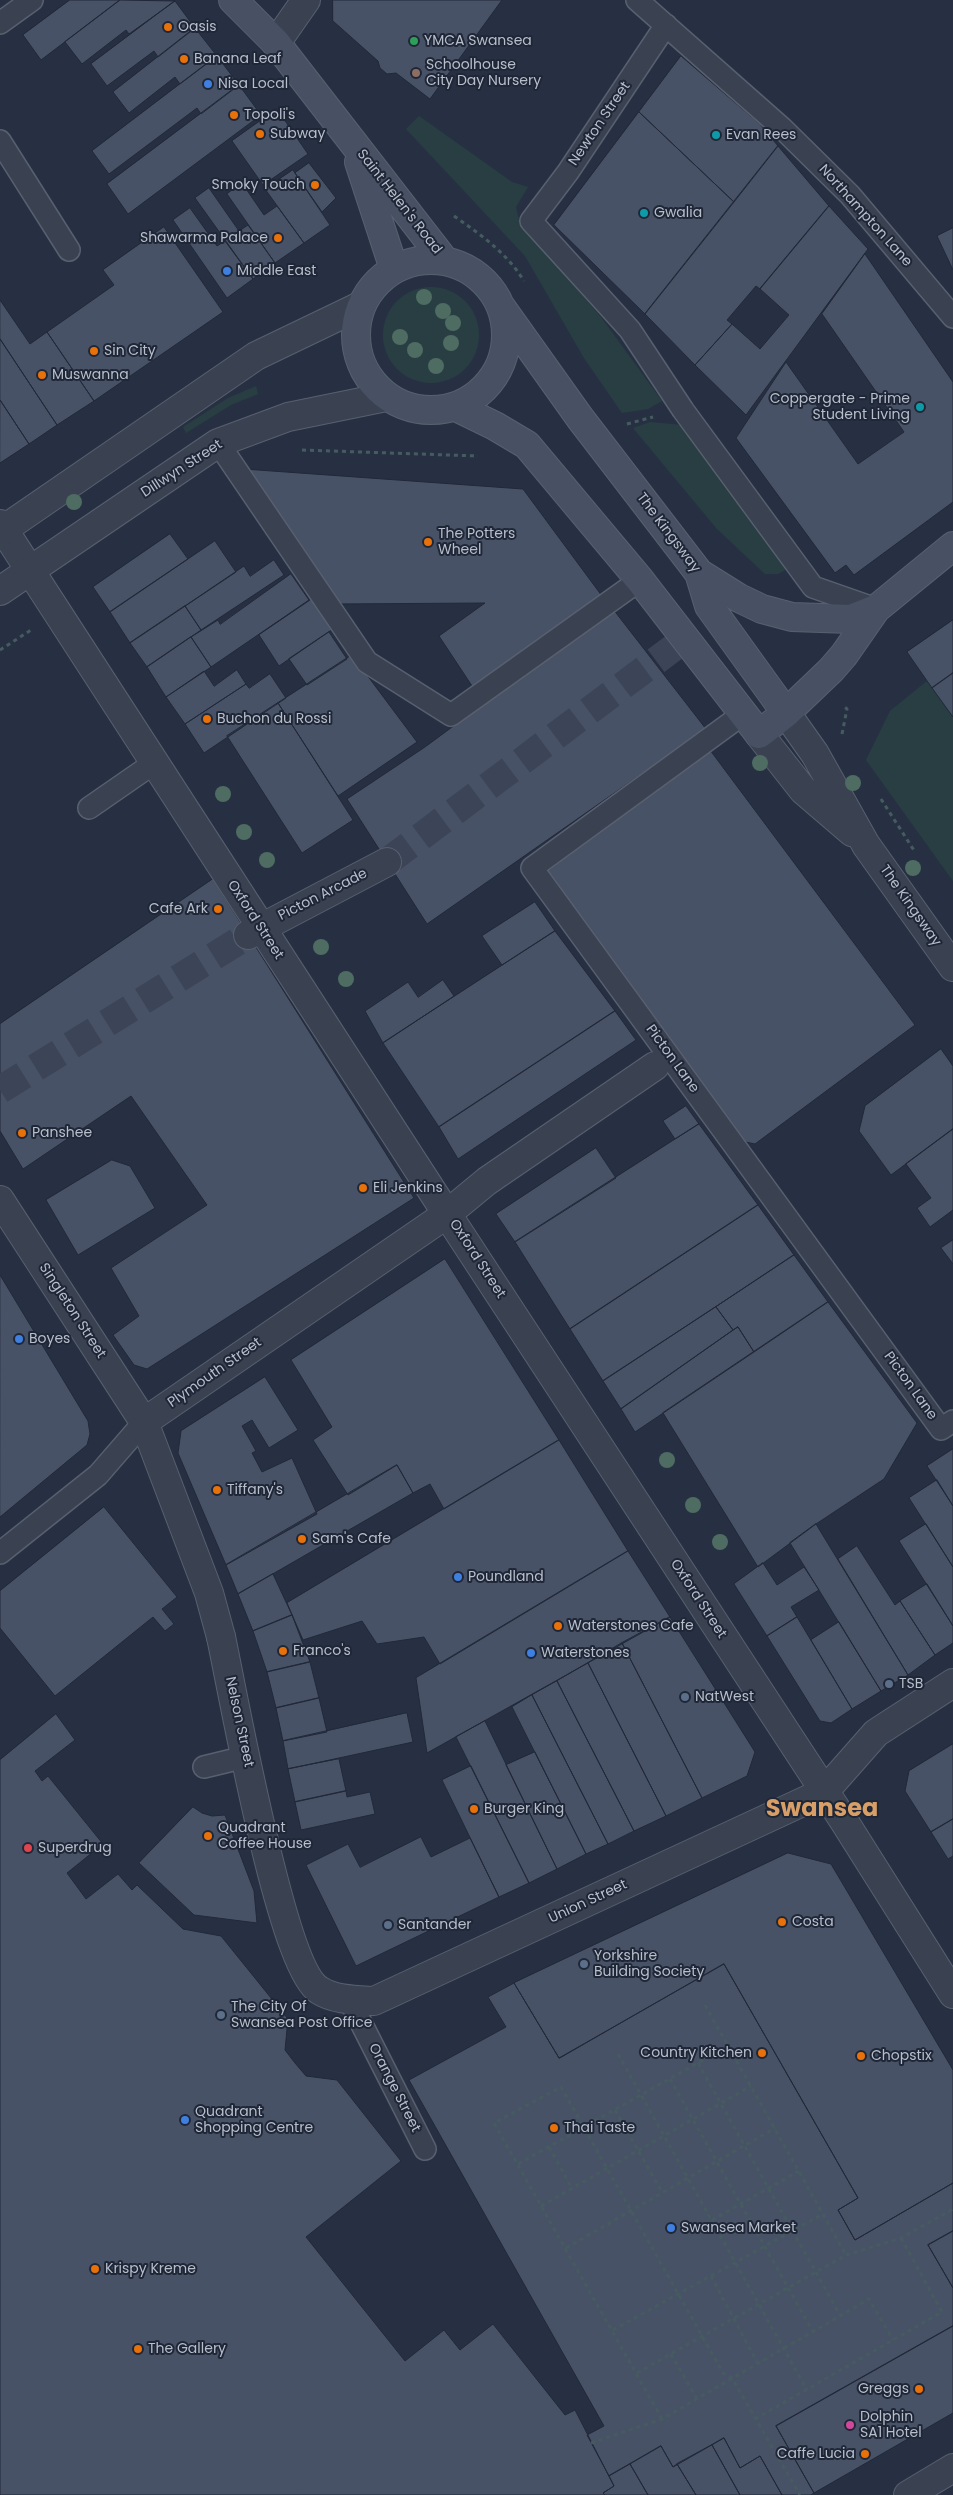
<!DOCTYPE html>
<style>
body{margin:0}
canvas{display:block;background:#263042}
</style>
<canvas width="953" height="2495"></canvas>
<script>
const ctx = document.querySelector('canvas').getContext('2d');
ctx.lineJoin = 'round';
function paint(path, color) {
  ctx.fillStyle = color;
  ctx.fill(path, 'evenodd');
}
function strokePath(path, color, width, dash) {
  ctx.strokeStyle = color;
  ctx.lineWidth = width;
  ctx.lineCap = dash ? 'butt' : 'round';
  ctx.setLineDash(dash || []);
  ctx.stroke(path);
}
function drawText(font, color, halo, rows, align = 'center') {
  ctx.font = font + ' Poppins,sans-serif';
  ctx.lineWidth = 4;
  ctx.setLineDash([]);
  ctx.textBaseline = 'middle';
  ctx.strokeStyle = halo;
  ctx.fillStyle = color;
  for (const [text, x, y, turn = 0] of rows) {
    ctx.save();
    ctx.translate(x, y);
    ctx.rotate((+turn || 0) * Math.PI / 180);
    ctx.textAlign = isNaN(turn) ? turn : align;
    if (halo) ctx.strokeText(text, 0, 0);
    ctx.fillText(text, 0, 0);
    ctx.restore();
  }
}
paint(new Path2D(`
 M419,116L512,182L528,187L516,207L520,224L601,317L662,401L648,409L622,413L584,358L525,256L406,129Z
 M383 335a48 48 0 1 1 96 0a48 48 0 1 1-96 0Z
 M256,386L258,394L231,405L186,433L183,427L228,398Z
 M650,422L682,425L787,569L778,574H765L717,529L633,428Z
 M927,681L953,717V881L866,760L890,711Z`), '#283e43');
const building = new Path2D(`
 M70,0H120L41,60L23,35Z
 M120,0L175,1L129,34L126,30L82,64L65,42Z
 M333,0H502L430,99L396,73L387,74L380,68L378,61L333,21Z
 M175,1L195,28L158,57L154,51L107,86L91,64Z
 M195,28L217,56L180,84L175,77L129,113L113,92Z
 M217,56L239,85L201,114L197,108L109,174L92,151Z
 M681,56L760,124L778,146L734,202L639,112Z
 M239,85L261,115L128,214L107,184Z
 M277,109L308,154L263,185L232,141Z
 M639,112L734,202L645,314L554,225Z
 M778,146L829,206L760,289L756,286L727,320L732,324L695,365L645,314Z
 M309,163L336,198L322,212L295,173Z
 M293,170L330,225L304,243L265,189Z
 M242,183L264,215L277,206L304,243L275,263L227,194Z
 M209,188L239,231L248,225L275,263L253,279L195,198Z
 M829,206L868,249L746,415L695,365L732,324L760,349L789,315L760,289Z
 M190,208L217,246L225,241L253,279L227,298L173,220Z
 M164,227L223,312L94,401L47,332L114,285L103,270Z
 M953,228V270L937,236Z
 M865,254L953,382V502L854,575L846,565L835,573L736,438L786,362L858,464L904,432L822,314Z
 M0,300L30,344L47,332L94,401L57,425L0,339Z
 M0,339L57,425L29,444L0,400Z
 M0,400L29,444L0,463Z
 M244,469L523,489L602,596L474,689L439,636L485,603L335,604Z
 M170,534L188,559L110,612L93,587Z
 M215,541L236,572L130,643L110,612Z
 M274,560L284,575L201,630L185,606L244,566L250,576Z
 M291,574L309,600L211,667L191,637L218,620L220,624Z
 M312,599L333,629L279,666L259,635Z
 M185,606L201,630L147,667L130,643Z
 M613,609L706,729L427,924L347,799L425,747Z
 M953,620V673L932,688L907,652Z
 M329,632L347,659L307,685L289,659Z
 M191,637L211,667L166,697L147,667Z
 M352,655L417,742L338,796L278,703Z
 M237,670L246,684L185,724L166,697L204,671L214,686Z
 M953,673V717L932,688Z
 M270,674L286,698L204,753L185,724L246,684L249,688Z
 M278,703L353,820L302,853L227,736Z
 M710,750L915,1025L755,1144L741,1141L544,874Z
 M213,879L414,1198L147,1369L134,1365L113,1335L139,1316L111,1268L207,1205L131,1096L23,1169L0,1131V1024Z
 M535,902L555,931L502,965L482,936Z
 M555,931L615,1011L439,1127L383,1043Z
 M443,980L454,996L383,1043L365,1011L408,982L418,997Z
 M615,1011L636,1040L458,1159L439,1127Z
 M941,1049L953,1066V1129L891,1175L859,1131L865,1106Z
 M686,1106L699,1124L675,1139L663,1121Z
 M699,1124L758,1205L570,1329L515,1242Z
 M953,1129V1210L930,1227L917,1208L931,1198L906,1164Z
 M596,1148L616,1178L515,1242L496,1214Z
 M112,1160L130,1166L155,1208L78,1255L46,1200Z
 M758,1205L794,1255L603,1381L570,1329Z
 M953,1240V1264L941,1248Z
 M794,1255L828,1302L754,1352L738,1327L733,1330L716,1307Z
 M445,1259L559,1440L444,1509L430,1484L413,1493L397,1465L348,1495L313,1440L332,1427L291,1360Z
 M0,1275L88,1421L90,1434L87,1445L0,1517Z
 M828,1302L917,1423L884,1479L816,1524L758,1567L663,1413Z
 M716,1307L733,1330L621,1409L603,1381Z
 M738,1327L754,1352L635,1432L621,1409Z
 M265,1377L298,1430L269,1448L252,1420L242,1426L256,1451L252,1453L262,1472L292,1458L317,1514L226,1565L178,1453L181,1431Z
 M559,1440L628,1551L440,1664L424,1637L377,1644L362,1621L303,1640L287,1603Z
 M953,1449V1506L927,1466Z
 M397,1465L413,1493L238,1594L226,1565Z
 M937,1480L953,1506V1567L909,1498Z
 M104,1507L177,1597L162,1609L174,1624L165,1631L153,1617L55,1696L0,1628V1591Z
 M816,1524L908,1675L881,1691L790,1543Z
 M926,1524L953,1567V1626L899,1541Z
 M857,1546L895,1605L900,1601L935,1655L908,1675L838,1559Z
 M628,1551L670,1617L427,1753L416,1678Z
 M763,1563L777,1585L804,1567L819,1590L791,1607L797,1617L767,1636L734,1584Z
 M273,1574L292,1615L253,1631L238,1594Z
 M927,1584L953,1626V1643L935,1655L900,1601Z
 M292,1615L310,1662L267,1672L253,1631Z
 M670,1617L755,1752L747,1776L702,1798L622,1643Z
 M797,1617L852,1709L831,1723L820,1721L767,1636Z
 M839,1622L881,1691L852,1709L811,1640Z
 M622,1643L702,1798L666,1816L588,1663Z
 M310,1662L319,1698L276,1708L267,1672Z
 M588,1663L666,1816L634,1831L557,1681Z
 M557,1681L634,1831L608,1844L532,1695Z
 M532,1695L608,1844L586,1854L512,1707Z
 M319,1698L327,1732L283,1741L276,1708Z
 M407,1713L413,1742L288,1769L283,1741Z
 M56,1714L75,1740L35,1771L42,1781L48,1776L103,1844L67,1873L86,1899L118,1874L132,1890L137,1885L183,1929L221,1936L288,2019L285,2050L295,2063L306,2076L337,2080L401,2161L306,2237L405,2361L444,2330L460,2350L493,2324L565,2415L575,2410L614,2486L603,2493L605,2495H0V1760Z
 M485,1721L557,1869L529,1883L456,1737Z
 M953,1744V1819L931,1832L905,1791L909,1771Z
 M535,1752L586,1854L557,1869L506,1765Z
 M339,1759L346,1791L295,1802L288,1769Z
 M471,1766L529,1883L499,1897L442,1780Z
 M346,1791L347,1797L370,1792L375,1814L301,1830L295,1802Z
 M193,1807L202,1813L212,1816L225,1815L254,1891L257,1923L194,1915L139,1863Z
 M953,1819V1856L948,1859L931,1832Z
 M421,1837L431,1857L470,1838L499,1897L356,1966L306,1865L348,1844L360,1867Z
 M788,1853L831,1864L953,2070V2183L855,2240L838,2210L858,2198L724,1964L559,2058L514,1983Z
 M724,1964L858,2198L838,2210L855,2240L953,2183V2231L928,2245L953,2288V2326L776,2426L814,2493L811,2495H782L760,2456L740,2468L724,2438L673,2467L661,2446L609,2476L587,2435L604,2426L409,2080L506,2027L488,1997L514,1983L559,2058Z
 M953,2231V2288L928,2245Z
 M953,2326V2413L814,2493L776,2426Z
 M724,2438L740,2468L760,2456L782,2495H740L712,2445Z
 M712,2445L740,2495H696L677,2464Z
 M661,2446L673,2467L677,2464L696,2495H648L630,2464Z
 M630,2464L648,2495H605L603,2493L614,2486L609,2476Z`);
paint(building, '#475266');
strokePath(building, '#212939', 1);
strokePath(new Path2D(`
 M387,862L685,639
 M0,1090L248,935`), '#3c4557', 28, [28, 14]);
const service = new Path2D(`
 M637,0L782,128L850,195L953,317
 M0,23L32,0
 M666,25L568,172L531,221L630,330L683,410L813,587L876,609
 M0,141L69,250
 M218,443L367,662L451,715L640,580
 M743,714L532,868L941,1429L953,1421
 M89,808L154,763
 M0,1553L98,1475L144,1422
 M204,1767L245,1757
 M349,1999L425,2149`);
const pedestrian = new Path2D(`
 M276,43L306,0
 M248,935L387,862
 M655,1066L487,1181L447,1214L844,1821L953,1994
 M221,1637C233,1693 281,1966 319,1990C334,2000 356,2000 374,2001L824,1792L876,1733L953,1683
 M908,2495L953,2468`);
const minor = new Path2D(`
 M0,524L447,1214L144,1422
 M0,1200L144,1422L209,1593L221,1637`);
const tertiary = new Path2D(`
 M0,532L256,356L360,306
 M0,591L218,443L288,417L386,397
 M786,713L815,754L866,845L953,967
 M759,734L803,790L852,832`);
const secondary = new Path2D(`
 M233,0L276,43L444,260
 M359,162L394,269
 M356 335a75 75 0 1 1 150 0a75 75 0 1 1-150 0Z
 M501,307L580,418L699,573L709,606L786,713
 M456,407L495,426L527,445L640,580L759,734L786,713L831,670L844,655L876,609L953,546
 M699,573L739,598L762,609L792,617L851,619L876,609`);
strokePath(service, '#58606f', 24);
strokePath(pedestrian, '#58606f', 30);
strokePath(minor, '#58606f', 30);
strokePath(tertiary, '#58606f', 30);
strokePath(secondary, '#58606f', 30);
strokePath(new Path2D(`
 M454,216C481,235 506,252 524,281
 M627,424L653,417
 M302,450L478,456
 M0,650L31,630
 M842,734L847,709L843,705
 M881,799L915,852
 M705,2005L846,2255
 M618,2054L807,2390
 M698,2063L840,2315
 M670,2079L812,2330
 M615,2110L662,2192
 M549,2147L572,2188
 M518,2164L728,2046
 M541,2206L751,2086
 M712,2220L799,2171
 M566,2248L775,2128
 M711,2276L757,2362
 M613,2330L823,2214
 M671,2354L697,2399
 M637,2373L846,2255L901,2238L953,2209
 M662,2419L494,2123L561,2087L723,2373L732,2378L800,2495
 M755,2419L942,2312L901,2238
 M591,2443L662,2419L869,2299L893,2340`), '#465b5f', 3, [4, 4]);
strokePath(service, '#3a4251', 21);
strokePath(pedestrian, '#3a4251', 28);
strokePath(minor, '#3a4251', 28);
strokePath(tertiary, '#3a4251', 28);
strokePath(secondary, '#485164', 28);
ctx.fillStyle = '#4e6c62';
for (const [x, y] of [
 [424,297],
 [443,311],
 [453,323],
 [400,337],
 [451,343],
 [415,350],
 [436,366],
 [74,502],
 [760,763],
 [853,783],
 [223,794],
 [244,832],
 [267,860],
 [913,868],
 [321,947],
 [346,979],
 [667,1460],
 [693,1505],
 [720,1542]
]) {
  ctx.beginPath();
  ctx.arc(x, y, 8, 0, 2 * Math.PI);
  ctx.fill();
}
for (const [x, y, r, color] of [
 [168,27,5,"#e8710a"],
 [414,41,5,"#2e9e5b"],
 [184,59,5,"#e8710a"],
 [416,73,5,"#8d6e63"],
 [208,84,5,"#3f7fe0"],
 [234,115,5,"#e8710a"],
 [260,134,5,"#e8710a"],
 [716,135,5,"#0f9aa8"],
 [315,185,5,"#e8710a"],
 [644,213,5,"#0f9aa8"],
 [278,238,5,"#e8710a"],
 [227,271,5,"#3f7fe0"],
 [94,351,5,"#e8710a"],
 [42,375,5,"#e8710a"],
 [920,407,5,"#0f9aa8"],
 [428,542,5,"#e8710a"],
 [207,719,5,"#e8710a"],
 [218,909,5,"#e8710a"],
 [22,1133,5,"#e8710a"],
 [363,1188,5,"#e8710a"],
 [19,1339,5,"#3f7fe0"],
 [217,1490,5,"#e8710a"],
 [302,1539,5,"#e8710a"],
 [458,1577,5,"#3f7fe0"],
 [558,1626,5,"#e8710a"],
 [283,1651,5,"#e8710a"],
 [531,1653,5,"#3f7fe0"],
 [889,1684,5,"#5c6f8a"],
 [685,1697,5,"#5c6f8a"],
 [474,1809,5,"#e8710a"],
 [208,1836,5,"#e8710a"],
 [28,1848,5,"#e0444e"],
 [782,1922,5,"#e8710a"],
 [388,1925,5,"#5c6f8a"],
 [584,1964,5,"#5c6f8a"],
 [221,2015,5,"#5c6f8a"],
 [762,2053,5,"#e8710a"],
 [861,2056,5,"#e8710a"],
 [185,2120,5,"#3f7fe0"],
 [554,2128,5,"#e8710a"],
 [671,2228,5,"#3f7fe0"],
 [95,2269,5,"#e8710a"],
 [138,2349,5,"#e8710a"],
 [919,2389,5,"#e8710a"],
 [850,2425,5,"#d1479c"],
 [865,2454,5,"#e8710a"]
]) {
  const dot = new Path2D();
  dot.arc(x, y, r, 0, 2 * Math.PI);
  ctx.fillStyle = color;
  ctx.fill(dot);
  strokePath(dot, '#1f2737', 2);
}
drawText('14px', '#b7becc', '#1f2737', [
 ["Oasis",178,27],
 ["YMCA Swansea",424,41],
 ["Banana Leaf",194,59],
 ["Schoolhouse",426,65],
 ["City Day Nursery",426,81],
 ["Nisa Local",218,84],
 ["Topoli's",244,115],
 ["Subway",270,134],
 ["Evan Rees",726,135],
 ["Smoky Touch",305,185,"right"],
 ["Gwalia",654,213],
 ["Shawarma Palace",268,238,"right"],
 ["Middle East",237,271],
 ["Sin City",104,351],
 ["Muswanna",52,375],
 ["Coppergate - Prime",910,399,"right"],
 ["Student Living",910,415,"right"],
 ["The Potters",438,534],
 ["Wheel",438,550],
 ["Buchon du Rossi",217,719],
 ["Cafe Ark",208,909,"right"],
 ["Panshee",32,1133],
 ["Eli Jenkins",373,1188],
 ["Boyes",29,1339],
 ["Tiffany's",227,1490],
 ["Sam's Cafe",312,1539],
 ["Poundland",468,1577],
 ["Waterstones Cafe",568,1626],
 ["Franco's",293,1651],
 ["Waterstones",541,1653],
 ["TSB",899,1684],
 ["NatWest",695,1697],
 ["Burger King",484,1809],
 ["Quadrant",218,1828],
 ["Coffee House",218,1844],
 ["Superdrug",38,1848],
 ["Costa",792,1922],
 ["Santander",398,1925],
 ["Yorkshire",594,1956],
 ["Building Society",594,1972],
 ["The City Of",231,2007],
 ["Swansea Post Office",231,2023],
 ["Country Kitchen",752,2053,"right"],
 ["Chopstix",871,2056],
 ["Quadrant",195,2112],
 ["Shopping Centre",195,2128],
 ["Thai Taste",564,2128],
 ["Swansea Market",681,2228],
 ["Krispy Kreme",105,2269],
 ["The Gallery",148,2349],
 ["Greggs",909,2389,"right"],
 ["Dolphin",860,2417],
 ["SA1 Hotel",860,2433],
 ["Caffe Lucia",855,2454,"right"]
], 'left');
drawText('14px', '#b7becc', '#1f2737', [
 ["Newton Street",600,124,-56],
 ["Saint Helen's Road",399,202,52],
 ["Northampton Lane",865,216,48],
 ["Dillwyn Street",182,469,-33],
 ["The Kingsway",668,533,53],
 ["Picton Arcade",323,895,-27],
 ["The Kingsway",910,906,55],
 ["Oxford Street",255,920,57],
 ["Picton Lane",672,1059,54],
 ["Oxford Street",477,1259,57],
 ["Singleton Street",72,1311,57],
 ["Plymouth Street",215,1373,-35],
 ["Picton Lane",910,1386,54],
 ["Oxford Street",698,1599,57],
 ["Nelson Street",239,1722,78],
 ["Union Street",588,1902,-25],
 ["Orange Street",394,2088,63]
]);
drawText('bold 24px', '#d79f67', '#1f2737', [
 ["Swansea",822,1810]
]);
</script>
